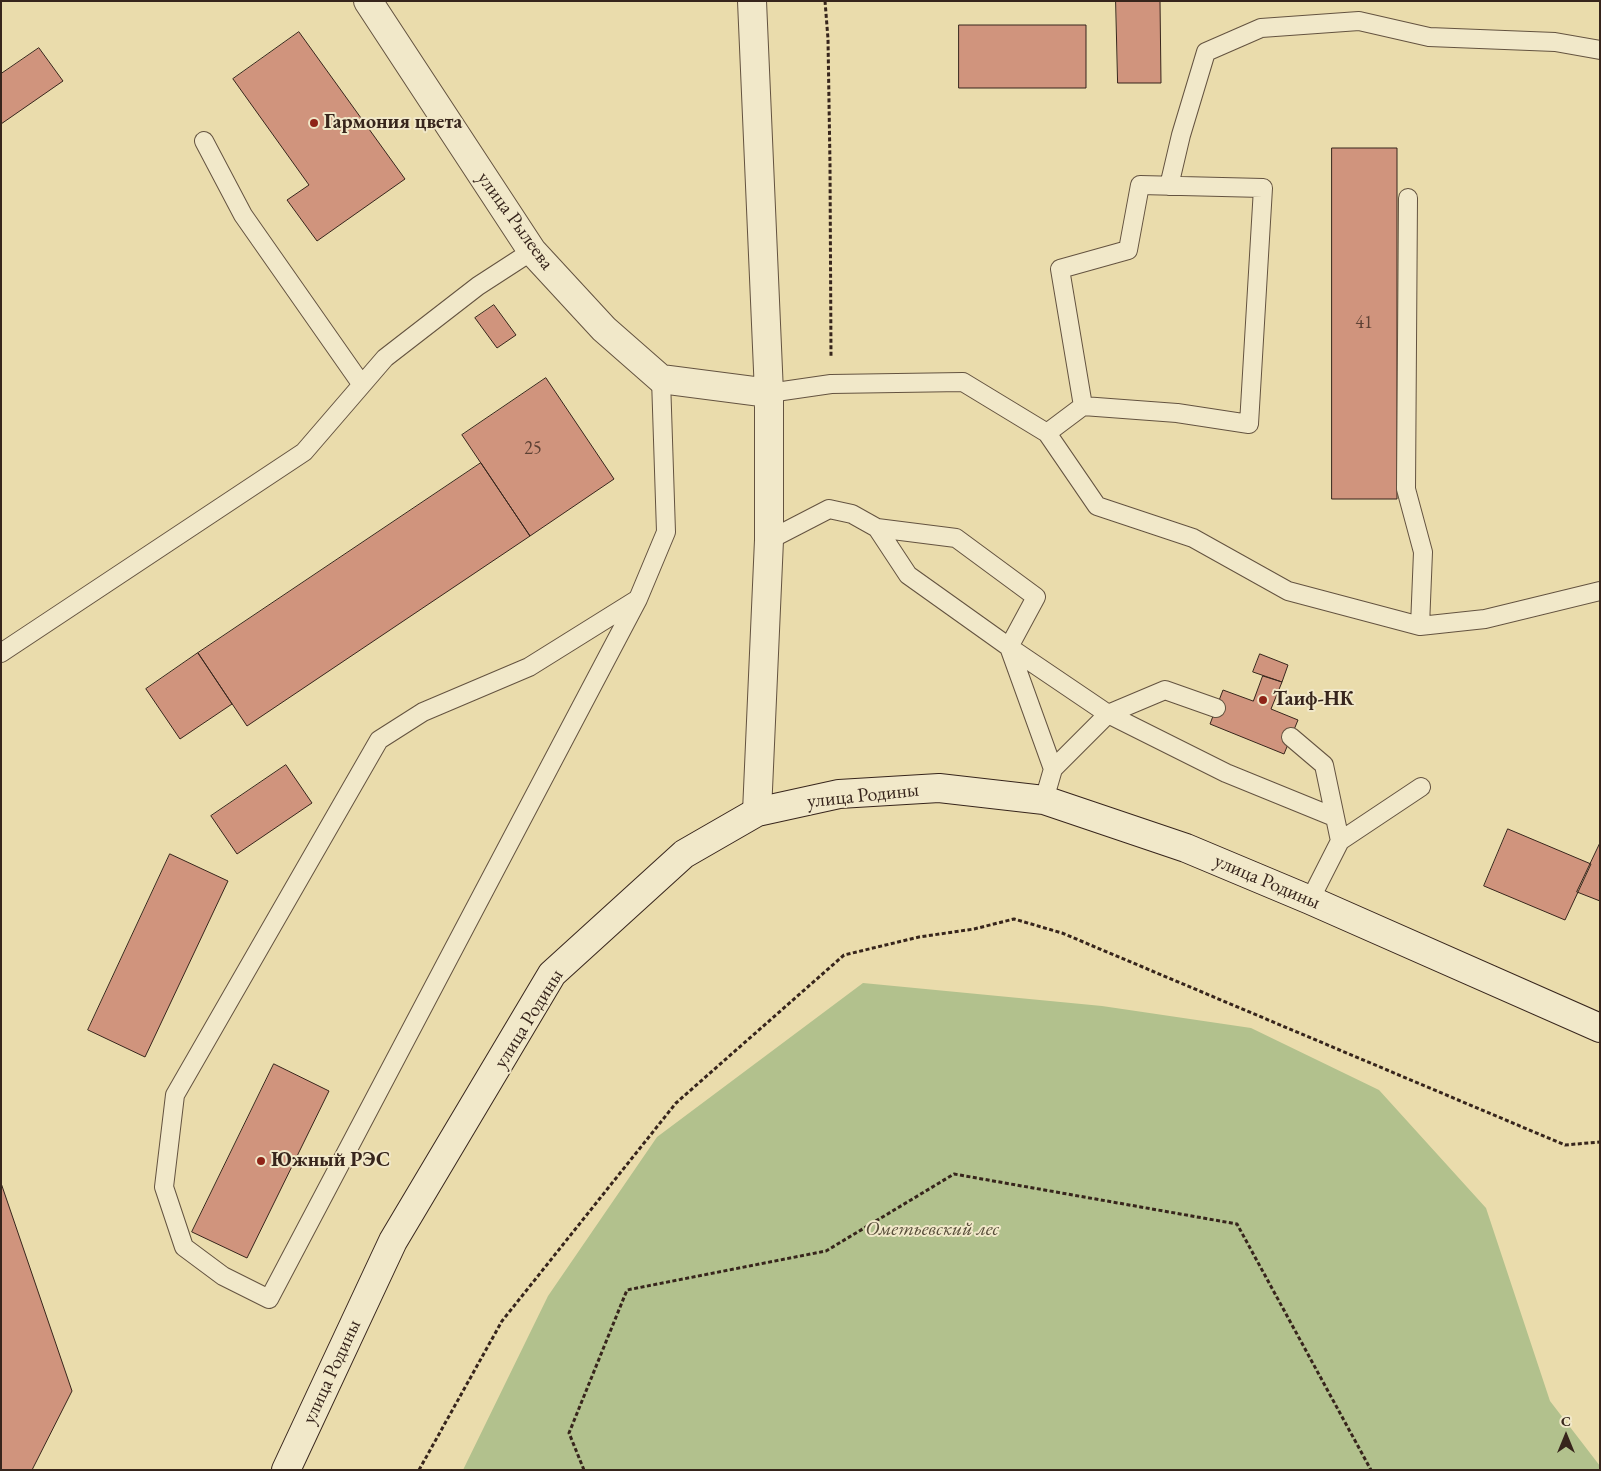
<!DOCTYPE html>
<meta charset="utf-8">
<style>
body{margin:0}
#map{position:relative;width:1601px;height:1471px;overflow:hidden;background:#eadcac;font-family:"EB Garamond",serif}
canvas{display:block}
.frame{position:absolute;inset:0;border:2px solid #37251c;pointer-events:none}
.north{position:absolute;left:1541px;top:1411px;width:50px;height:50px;-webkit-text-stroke:4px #f1e8c9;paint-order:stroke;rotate:0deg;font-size:14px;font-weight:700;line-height:20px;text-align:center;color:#37251c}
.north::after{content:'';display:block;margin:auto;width:18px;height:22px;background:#37251c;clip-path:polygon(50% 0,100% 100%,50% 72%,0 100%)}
</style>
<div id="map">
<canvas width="1601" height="1471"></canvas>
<div class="frame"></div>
<div class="north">С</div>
</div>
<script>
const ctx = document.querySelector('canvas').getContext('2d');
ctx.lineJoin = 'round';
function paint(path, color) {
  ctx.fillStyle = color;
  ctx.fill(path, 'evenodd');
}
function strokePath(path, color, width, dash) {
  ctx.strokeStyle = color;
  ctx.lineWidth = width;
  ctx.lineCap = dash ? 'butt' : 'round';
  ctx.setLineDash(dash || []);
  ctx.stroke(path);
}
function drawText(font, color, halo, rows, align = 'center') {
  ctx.font = font + ' "EB Garamond",serif';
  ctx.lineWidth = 4;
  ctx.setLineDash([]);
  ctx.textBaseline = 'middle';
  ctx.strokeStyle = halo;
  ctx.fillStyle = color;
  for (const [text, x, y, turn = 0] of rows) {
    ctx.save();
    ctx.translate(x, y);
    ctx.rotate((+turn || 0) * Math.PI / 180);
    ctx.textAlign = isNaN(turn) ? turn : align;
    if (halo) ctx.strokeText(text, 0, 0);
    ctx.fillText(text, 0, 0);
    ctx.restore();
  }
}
paint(new Path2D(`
 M863,983L1102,1006L1251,1028L1379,1090L1486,1208L1550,1401L1600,1466V1470H463L548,1296L657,1137Z`), '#b2c18d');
const building = new Path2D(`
 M1116,1H1160L1161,83H1118Z
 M959,25H1086V88H959Z
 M299,32L405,179L317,241L287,200L309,185L233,79Z
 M39,48L63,81L1,124V74Z
 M1332,148H1397V499H1332Z
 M494,305L516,335L497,348L475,318Z
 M546,378L614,479L530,536L462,435Z
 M481,463L530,536L247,726L198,653Z
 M198,653L232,704L180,739L146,689Z
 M1260,654L1288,665L1282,682L1253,672Z
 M1263,676L1282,682L1271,709L1298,720L1284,754L1210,724L1223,690L1253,701Z
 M286,765L312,803L237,854L211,816Z
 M1508,829L1591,864L1565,920L1484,886Z
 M1600,843V901L1577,892Z
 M170,854L228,881L145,1057L88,1030Z
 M274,1064L329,1091L247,1258L192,1232Z
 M1,1183L72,1391L32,1470H1Z`);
paint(building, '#d0947d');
strokePath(building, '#37251c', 1);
const lane = new Path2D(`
 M204,141L243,215L362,385
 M1169,186L1181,135L1206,52L1261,28L1359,21L1429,37L1555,42L1600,50
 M1408,198L1406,489L1423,552L1420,626
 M769,393L831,384L963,382L1047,433L1097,506L1193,538L1288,591L1420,626L1485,619L1600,591
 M1047,433L1083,406L1177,413L1249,424L1263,188L1140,185L1128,250L1060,269L1083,406
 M877,528L956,538L1036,597L1009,647L1108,714L1226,773L1334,817
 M769,540L829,509L852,514L877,528L908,575L1009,647L1053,769L1044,800
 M638,599L529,667L423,712L379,740L175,1095L164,1187L184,1247L223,1276L269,1299L638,599L666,532L661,379
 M1,653L304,452L385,358L478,286L532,251
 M1291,737L1324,765L1340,841L1310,900
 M1053,769L1108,714L1165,690L1216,708
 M1340,841L1421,787`);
const street = new Path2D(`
 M368,1L532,251L604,329L661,379L769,393
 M752,1L769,393V540L757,812`);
const secondary = new Path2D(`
 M286,1470L393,1241L552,974L684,854L757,812L839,794L939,788L1044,800L1186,848L1310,900L1600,1028`);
strokePath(lane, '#645340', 20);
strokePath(street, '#645340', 30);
strokePath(secondary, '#37251c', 30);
strokePath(new Path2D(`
 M825,1L828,39L830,165L831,358
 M419,1470L502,1321L676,1103L844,955L919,937L974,929L1014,919L1062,933L1565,1145L1600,1142
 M584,1470L569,1433L627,1290L826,1251L954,1174L1237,1224L1371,1470`), '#37251c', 3, [4, 2.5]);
strokePath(lane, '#f1e8c9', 18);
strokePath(street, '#f1e8c9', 28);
strokePath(secondary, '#f1e8c9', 28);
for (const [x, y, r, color] of [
 [314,123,5,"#8f2418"],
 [1263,700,5,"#8f2418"],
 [261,1161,5,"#8f2418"]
]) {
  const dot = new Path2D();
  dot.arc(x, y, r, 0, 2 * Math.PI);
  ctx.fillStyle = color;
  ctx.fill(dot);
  strokePath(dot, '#f1e8c9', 2);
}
drawText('18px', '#5d4134', null, [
 ["41",1364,323],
 ["25",533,449]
]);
drawText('bold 20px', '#37251c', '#f1e8c9', [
 ["Гармония цвета",324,123],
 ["Таиф-НК",1273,700],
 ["Южный РЭС",271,1161]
], 'left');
drawText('20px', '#37251c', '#f1e8c9', [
 ["улица Рылеева",515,221,54],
 ["улица Родины",863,796,-6],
 ["улица Родины",1267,882,23],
 ["улица Родины",529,1019,-58],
 ["улица Родины",332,1372,-65]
]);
drawText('italic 20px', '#564c38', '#f1e8c9', [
 ["Ометьевский лес",932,1230]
]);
</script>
